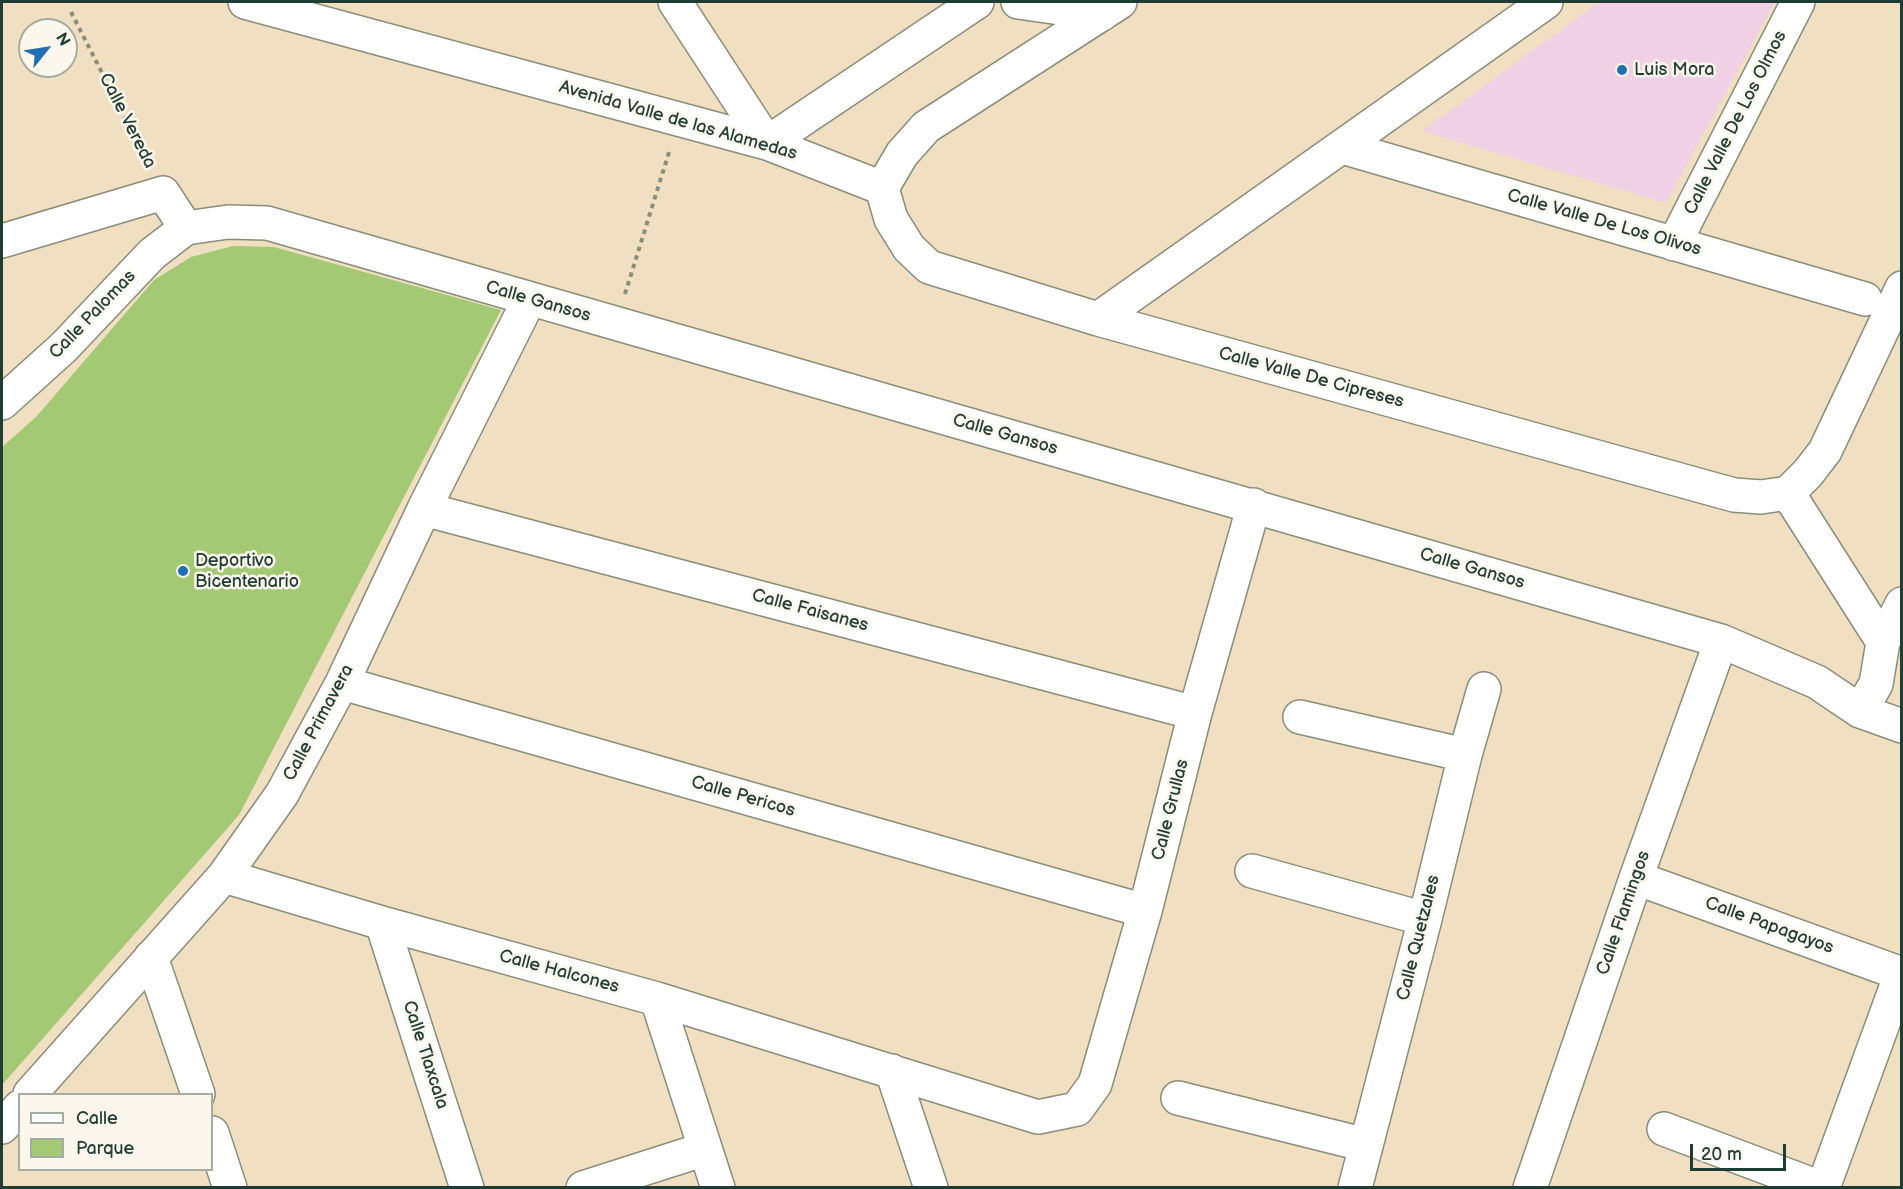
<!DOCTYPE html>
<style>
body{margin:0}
#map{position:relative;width:1903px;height:1189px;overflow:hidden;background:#f0e0c1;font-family:"Balsamiq Sans",sans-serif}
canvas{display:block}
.frame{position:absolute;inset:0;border:3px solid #1f3d34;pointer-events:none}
.legend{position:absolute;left:18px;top:1093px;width:195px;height:78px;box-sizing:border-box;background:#fbf7ec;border:2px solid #a3ada2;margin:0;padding:8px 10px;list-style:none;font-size:18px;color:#1f3d34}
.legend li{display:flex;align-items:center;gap:12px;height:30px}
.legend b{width:30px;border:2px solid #a3ada2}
.north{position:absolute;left:18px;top:18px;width:60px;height:60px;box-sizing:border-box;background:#fbf7ec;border:2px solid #a3ada2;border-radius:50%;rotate:60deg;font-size:16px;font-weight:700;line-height:24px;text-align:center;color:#1f3d34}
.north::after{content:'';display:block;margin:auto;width:21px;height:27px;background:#1f6fb2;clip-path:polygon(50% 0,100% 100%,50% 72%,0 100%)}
.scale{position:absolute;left:1690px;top:1144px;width:96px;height:27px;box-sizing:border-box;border:3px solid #1f3d34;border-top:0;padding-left:8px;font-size:18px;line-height:21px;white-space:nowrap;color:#1f3d34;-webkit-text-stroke:4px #fbf7ec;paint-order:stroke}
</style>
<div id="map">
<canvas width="1903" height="1189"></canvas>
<div class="frame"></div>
<ul class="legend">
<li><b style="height:8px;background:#fff"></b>Calle</li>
<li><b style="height:16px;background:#a4c974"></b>Parque</li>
</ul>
<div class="north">N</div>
<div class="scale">20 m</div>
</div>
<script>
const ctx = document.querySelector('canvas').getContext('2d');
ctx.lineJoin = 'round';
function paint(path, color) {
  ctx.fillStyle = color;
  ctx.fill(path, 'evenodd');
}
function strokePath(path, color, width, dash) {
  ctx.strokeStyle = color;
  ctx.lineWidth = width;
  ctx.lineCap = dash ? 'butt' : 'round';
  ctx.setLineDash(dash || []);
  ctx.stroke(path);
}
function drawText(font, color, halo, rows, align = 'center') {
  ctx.font = font + ' "Balsamiq Sans",sans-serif';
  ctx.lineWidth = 5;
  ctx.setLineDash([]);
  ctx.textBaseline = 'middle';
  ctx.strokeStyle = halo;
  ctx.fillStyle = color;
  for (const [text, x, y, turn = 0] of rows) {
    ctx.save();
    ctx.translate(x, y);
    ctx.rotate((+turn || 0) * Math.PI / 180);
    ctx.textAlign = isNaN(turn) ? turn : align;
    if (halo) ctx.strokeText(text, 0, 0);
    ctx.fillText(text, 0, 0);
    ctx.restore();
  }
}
paint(new Path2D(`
 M1599,2H1775L1666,203L1422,131Z`), '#f0d0e5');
paint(new Path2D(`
 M233,246L274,247L501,310L239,815L2,1085V447L36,417L154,280L191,257Z`), '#a4c974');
const minor = new Path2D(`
 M245,2L767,143L882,188
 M675,2L767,143L977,2
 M1018,2L1102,14
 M1342,147L1865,299
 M882,188L891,219L909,248L929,267L1098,319L1734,495L1761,497L1788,493
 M882,188L902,154L926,127L1120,2
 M2,241L163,193L186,228
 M1674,244L1798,2
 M1098,319L1546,2
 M2,403L64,347L152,254L186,228L228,222L267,223L1721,641L1817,682L1860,711L1902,726
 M1788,493L1808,473L1825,451L1902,288
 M1788,493L1883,642
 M424,509L1195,713
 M342,683L1145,911
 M1860,711L1876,684L1883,642L1902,604
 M1300,717L1465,755
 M1252,871L1425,919
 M224,876L382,923L657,999L1038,1117L1077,1109L1095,1084L1145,911L1195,713L1254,505
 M1636,878L1902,974
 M382,923L467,1188
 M151,957L198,1094
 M657,999L718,1188
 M892,1071L931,1188
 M30,1094L224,876L282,794L342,683L424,509L529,300
 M1178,1098L1366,1145
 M2,1127L20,1107
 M1664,1129L1821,1188
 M212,1133L230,1188
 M583,1188L705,1149
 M1355,1188L1425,919L1465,755L1484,689
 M1530,1188L1636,878L1721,641
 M1823,1188L1901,974`);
strokePath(minor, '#888e7a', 36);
strokePath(new Path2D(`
 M71,12L148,163
 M625,294L670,149`), '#888e7a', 4, [4.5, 4.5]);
strokePath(minor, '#fff', 33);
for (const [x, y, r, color] of [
 [1622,70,6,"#1f6fb2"],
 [183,571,6,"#1f6fb2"]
]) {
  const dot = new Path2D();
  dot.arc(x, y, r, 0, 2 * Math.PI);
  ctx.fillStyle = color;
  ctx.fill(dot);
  strokePath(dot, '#fbf7ec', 2);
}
drawText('18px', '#1f3d34', '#fbf7ec', [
 ["Luis Mora",1634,70],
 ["Deportivo",195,561],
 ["Bicentenario",195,582]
], 'left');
drawText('18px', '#1f3d34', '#fbf7ec', [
 ["Calle Vereda",127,121,63],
 ["Avenida Valle de las Alamedas",678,121,16],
 ["Calle Valle De Los Olmos",1736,123,-63],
 ["Calle Valle De Los Olivos",1604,223,16],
 ["Calle Gansos",538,302,16],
 ["Calle Palomas",93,315,-46],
 ["Calle Valle De Cipreses",1311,378,15],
 ["Calle Gansos",1005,435,16],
 ["Calle Gansos",1472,569,16],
 ["Calle Faisanes",810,611,15],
 ["Calle Primavera",319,723,-62],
 ["Calle Pericos",743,797,16],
 ["Calle Grullas",1171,810,-76],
 ["Calle Flamingos",1624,913,-71],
 ["Calle Papagayos",1769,926,20],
 ["Calle Quetzales",1419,938,-76],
 ["Calle Halcones",559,972,15],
 ["Calle Tlaxcala",425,1055,72]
]);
</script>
